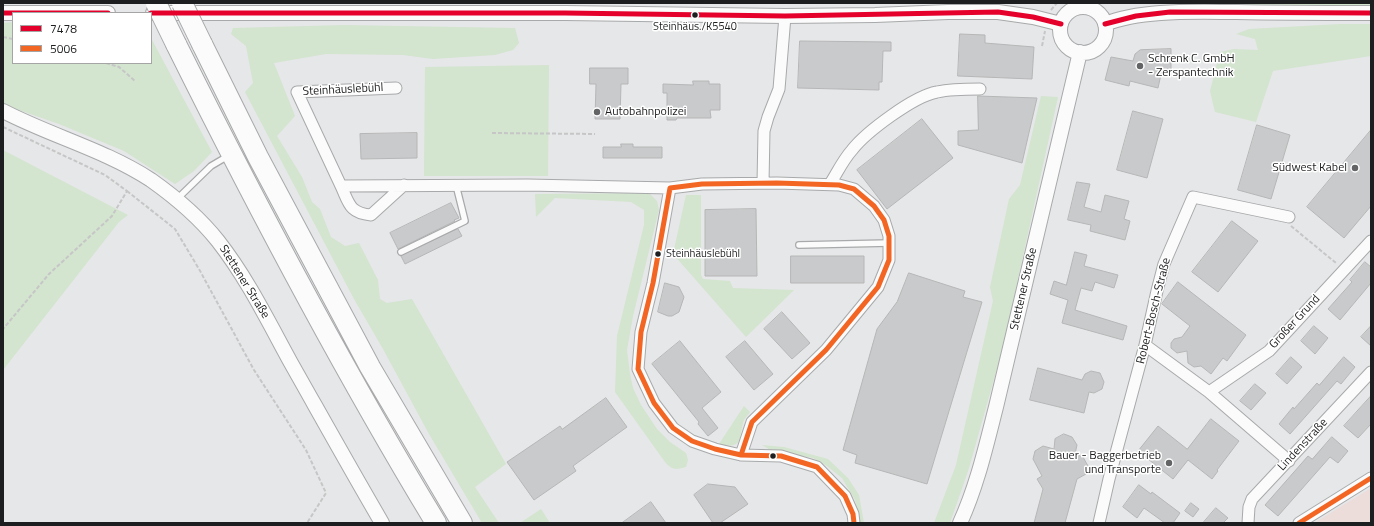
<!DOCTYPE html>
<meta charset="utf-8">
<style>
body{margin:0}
#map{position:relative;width:1374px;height:526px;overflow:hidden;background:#e6e7e8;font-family:"Titillium Web",sans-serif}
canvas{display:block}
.frame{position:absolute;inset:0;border:4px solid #1d1e1f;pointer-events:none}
.legend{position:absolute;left:12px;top:12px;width:140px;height:52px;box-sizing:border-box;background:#fff;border:1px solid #a5a5a5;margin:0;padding:5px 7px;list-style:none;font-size:12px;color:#1d1e1f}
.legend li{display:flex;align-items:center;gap:8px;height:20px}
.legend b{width:20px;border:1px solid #a5a5a5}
</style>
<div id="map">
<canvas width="1374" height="526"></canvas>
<div class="frame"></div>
<ul class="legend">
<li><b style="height:5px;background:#e4002b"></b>7478</li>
<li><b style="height:5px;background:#f26522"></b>5006</li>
</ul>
</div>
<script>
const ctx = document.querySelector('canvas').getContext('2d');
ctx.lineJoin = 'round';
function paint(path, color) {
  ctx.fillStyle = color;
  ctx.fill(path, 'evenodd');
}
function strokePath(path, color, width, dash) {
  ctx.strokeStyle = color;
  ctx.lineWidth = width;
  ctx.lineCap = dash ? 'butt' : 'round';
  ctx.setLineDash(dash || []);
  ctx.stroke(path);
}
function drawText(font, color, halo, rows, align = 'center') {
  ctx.font = font + ' "Titillium Web",sans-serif';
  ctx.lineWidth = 3;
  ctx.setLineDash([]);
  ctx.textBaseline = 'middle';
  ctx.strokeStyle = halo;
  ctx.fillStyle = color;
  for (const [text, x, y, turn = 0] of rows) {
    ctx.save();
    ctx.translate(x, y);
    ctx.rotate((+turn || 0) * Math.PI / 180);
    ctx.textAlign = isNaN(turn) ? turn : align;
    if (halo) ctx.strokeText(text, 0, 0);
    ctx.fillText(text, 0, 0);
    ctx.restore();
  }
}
paint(new Path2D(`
 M1371,488V523H1314Z`), '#ecdddb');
paint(new Path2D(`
 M1247,3H1371V8L1247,5Z
 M13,22V63H151V38L212,152L194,171L175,184L124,151L59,124L13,108L3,102V23Z
 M1340,24H1371V56L1273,71L1256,122L1215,112L1210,91L1220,52L1234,49L1258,50L1255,39L1236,34L1249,29Z
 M344,25L515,28L519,43L513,50L495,55L433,59L403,55L326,54L274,63L295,116L277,136L302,177L312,202L320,209L331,237L345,246L359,243L378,280L380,299L387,303L412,299L506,464L475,487L499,523H482L429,434L383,349L354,299L245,92L253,83L246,46L231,34L233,28Z
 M549,65L548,176H424L425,67Z
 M1041,96L1058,97L1003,347L969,468L950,523H934L956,465L993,301L990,287L1009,199L1020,185Z
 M3,150L128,215L119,222L3,370Z
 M649,193L657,201L659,210L633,316L627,350L630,374L633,388L641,405L657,429L670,442L686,453L688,460L686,467C676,470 672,470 665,462L615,392L617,336L644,225V210L631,202L555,198L536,217L535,194Z
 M686,195H701V275L703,279L730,281L733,288L794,290L746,337L673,254Z
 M744,406L750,412C748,415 745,418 744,420C738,437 745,450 719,444Z
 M762,445L784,447L828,459L848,478L859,495L864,523H860L855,500L842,478L827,466L813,458L772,451Z
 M541,509L550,523H520Z`), '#d3e4cf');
const building = new Path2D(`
 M960,34L985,35V43L1034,47L1032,79L958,76Z
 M800,41L891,42V51H883L882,82H879V90L798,88Z
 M1171,49V72L1162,70L1158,88L1130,81L1129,86L1105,80L1111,57L1133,61L1135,54L1140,50Z
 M590,68H628V84H621L620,119H595L596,84H590Z
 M693,81H709V84H720V110H710L711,118H677L676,120H667V93H663V84L693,85Z
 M978,96L1037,98L1022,163L958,145V131L978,130Z
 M1133,111L1163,119L1147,178L1117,170Z
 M922,119L953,158L887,209L857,170Z
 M1257,125L1290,135L1271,199L1238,190Z
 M1371,130V206L1344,238L1307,207Z
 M417,133V158L361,159L360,134Z
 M621,144H633V147H662V158H603V147H621Z
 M1077,182L1090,184L1084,207L1101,212L1105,195L1129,201L1124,219L1130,221L1125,240L1090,231L1091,225L1068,220Z
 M451,203L459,218L454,220L455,221L398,249L390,233Z
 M756,209L757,276H705V210Z
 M1232,221L1258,241L1218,292L1192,272Z
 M458,229L462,236L405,264L401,256Z
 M1075,252L1087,255L1084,266L1118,275L1114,288L1095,282L1092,291L1081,288L1075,310L1127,326L1123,340L1062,323L1068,300L1050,294L1054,281L1066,285Z
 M791,256H864V283H791Z
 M1365,262L1371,267V283L1340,320L1328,309L1352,282L1350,280Z
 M909,273L965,291L963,297L982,302L927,484L855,463L857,455L843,450L877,329L897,302Z
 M1178,282L1246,335L1227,361L1223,358L1211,374L1201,366L1194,367L1188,363L1187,351L1177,353L1171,348V343L1174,339L1182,337L1190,326L1162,304Z
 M665,283L679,287L684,297L679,312L672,316H668L658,312Z
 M782,312L810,343L792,359L764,329Z
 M1314,326L1328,338L1315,354L1301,341Z
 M1371,326V346L1361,337Z
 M680,341L721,392L702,408L718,428L708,436L698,424L699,422L652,364Z
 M745,341L773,374L754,390L726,357Z
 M1291,357L1302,367L1287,384L1276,374Z
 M1344,357L1355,367L1341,384L1337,381L1290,434L1279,424L1293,407L1294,409L1317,383L1319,385Z
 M1038,368L1082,380L1085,374L1091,371L1100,373L1104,382L1102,389L1094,393L1089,392L1084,413L1030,400Z
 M1255,384L1266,393L1251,410L1240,401Z
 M1371,396V424L1358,438L1344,426Z
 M606,398L627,427L573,466L576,471L534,500L507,462L560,426L562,429Z
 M1211,419L1239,441L1217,470L1218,471L1212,479L1188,460L1173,479L1138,451L1158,426L1187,449Z
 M1064,434L1072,437L1077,445L1075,454L1083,457L1088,466L1086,474L1077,479L1065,523H1034L1043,489L1037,479L1042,476L1033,459L1035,451L1043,446L1054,449L1055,439Z
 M1332,437L1348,451L1338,463L1330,457L1278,516L1265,505L1308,456L1312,459Z
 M708,484L735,487L748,504L720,523H713L694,495Z
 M1139,485L1151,494L1152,492L1180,513L1173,523H1165L1144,508L1137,518L1123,507Z
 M651,502L666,523H622Z
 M1191,503L1199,509L1193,517L1185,511Z
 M1216,508L1228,518L1223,523H1203Z`);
paint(building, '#c9cacb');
strokePath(building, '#b6b6b7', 1);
const service = new Path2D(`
 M177,199L211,166L228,156
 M799,245L890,243
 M401,252L465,221L456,185`);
const minor = new Path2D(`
 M763,183L764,131L768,117L779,89L785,16
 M830,184C837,173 843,160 852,150C866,132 914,96 937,92C951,89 966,89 980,89
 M404,185L371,215C349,213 349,203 341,186L528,185L670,188L702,184L777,183L839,185L854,189L874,206L884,220L889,236V260L878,287L826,350L752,422L741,455
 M341,186L297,92L396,88
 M670,188L653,283L641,332L638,369L654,403L673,428L692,441L715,449L741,455L781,456L817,467L845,496L853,514L854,523
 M1145,345L1209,392L1289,461
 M1209,392L1269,351L1371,241
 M1099,523L1109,479L1145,345L1157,291L1164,264L1193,197L1289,217
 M1248,523L1249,507L1252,499L1371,372
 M1299,523L1371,478`);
const tertiary = new Path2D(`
 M1060 30a23 23 0 1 1 46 0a23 23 0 1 1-46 0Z
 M3,13H108
 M153,13H565L785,16L875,15L948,12H998L1033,17L1061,24
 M1105,24C1142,9 1198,12 1237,12C1282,13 1326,13 1371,13
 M3,111C51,136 105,150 151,180C175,197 199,217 218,241C247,278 268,321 291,363C321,416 351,470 382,523
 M960,523C977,486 986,446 996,407L1080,52`);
const motorway = new Path2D(`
 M176,44C257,207 342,368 436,523
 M202,44L258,157L370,367L462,523`);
strokePath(service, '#a8a9aa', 8);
strokePath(minor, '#a8a9aa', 13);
strokePath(tertiary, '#a8a9aa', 16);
strokePath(motorway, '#a8a9aa', 22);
strokePath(new Path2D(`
 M1051,10L1057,3
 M3,37L13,39
 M1042,46L1045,31
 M106,63L119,67L135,81
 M3,127L105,175L127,191L112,216L49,274L3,329
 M492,133L595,134
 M127,191L175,229L199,269L254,370L306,450L326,493L307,523
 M1291,226L1336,263`), '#c6c6c7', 2, [4, 2]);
strokePath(service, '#fbfbfc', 5.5);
strokePath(minor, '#fbfbfc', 11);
strokePath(tertiary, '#fbfbfc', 14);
strokePath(motorway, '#fbfbfc', 20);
const motorwayBridge = new Path2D(`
 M156,3L176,44
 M182,3L202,44`);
strokePath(motorwayBridge, '#a8a9aa', 22, []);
strokePath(motorwayBridge, '#fbfbfc', 20);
strokePath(new Path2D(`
 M3,13H108
 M151,13H565L785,16L998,12L1033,17L1061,24
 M1105,24L1136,16L1170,12L1371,13`), '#e4002b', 5);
strokePath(new Path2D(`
 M777,183L839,185L854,189L874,206L884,220L889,236V260L878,287L826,350L752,422L741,455L715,449L692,441L673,428L654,403L638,369L641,332L653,283L670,188L702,184Z
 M741,455L781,456L817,467L845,496L853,514L854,523
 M1299,523L1371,478`), '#f26522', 5);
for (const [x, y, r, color] of [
 [695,15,3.5,"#1d1e1f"],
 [1140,66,4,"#636465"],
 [597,112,4,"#636465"],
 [1355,168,4,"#636465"],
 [658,254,3.5,"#1d1e1f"],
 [773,456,3.5,"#1d1e1f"],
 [1169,463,4,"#636465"]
]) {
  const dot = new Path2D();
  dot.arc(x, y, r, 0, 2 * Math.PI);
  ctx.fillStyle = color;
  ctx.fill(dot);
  strokePath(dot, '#fff', 1.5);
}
drawText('11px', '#1d1e1f', '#fff', [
 ["Steinhäus./K5540",695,27],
 ["Steinhäuslebühl",666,254,"left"]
]);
drawText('12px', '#1d1e1f', '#fff', [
 ["Schrenk C. GmbH",1148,59],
 ["- Zerspantechnik",1148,73],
 ["Autobahnpolizei",605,112],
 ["Südwest Kabel",1347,168,"right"],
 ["Bauer - Baggerbetrieb",1161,456,"right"],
 ["und Transporte",1161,470,"right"]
], 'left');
drawText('12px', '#1d1e1f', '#fff', [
 ["Steinhäuslebühl",343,90,-3],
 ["Stettener Straße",244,282,58],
 ["Stettener Straße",1024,289,-77],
 ["Robert-Bosch-Straße",1154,311,-76],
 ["Großer Grund",1295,322,-47],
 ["Lindenstraße",1303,445,-47]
]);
</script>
